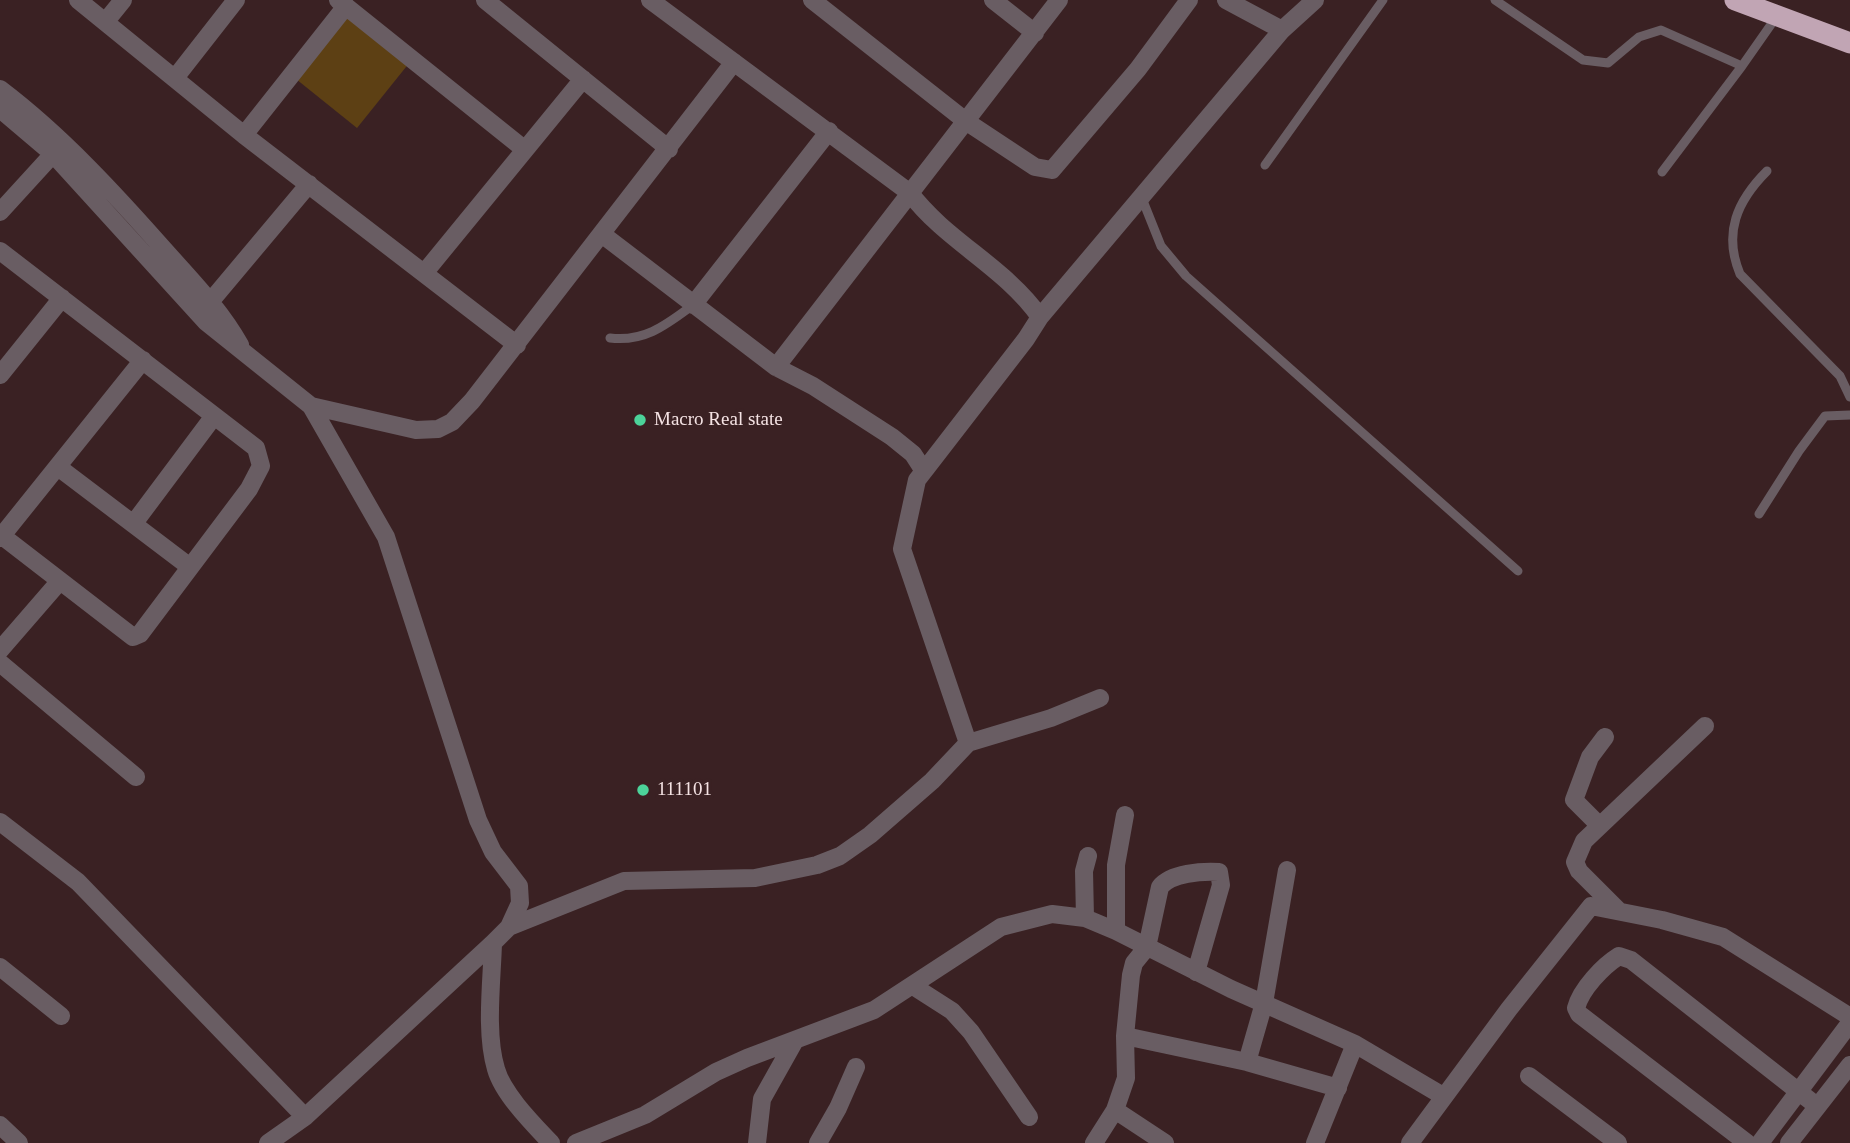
<!DOCTYPE html>
<style>
body{margin:0}
canvas{display:block;background:#3a2123}
</style>
<canvas width="1850" height="1143"></canvas>
<script>
const ctx = document.querySelector('canvas').getContext('2d');
ctx.lineJoin = 'round';
function paint(path, color) {
  ctx.fillStyle = color;
  ctx.fill(path, 'evenodd');
}
function strokePath(path, color, width, dash) {
  ctx.strokeStyle = color;
  ctx.lineWidth = width;
  ctx.lineCap = dash ? 'butt' : 'round';
  ctx.setLineDash(dash || []);
  ctx.stroke(path);
}
function drawText(font, color, halo, rows, align = 'center') {
  ctx.font = font + ' "Times New Roman",serif';
  ctx.lineWidth = 7;
  ctx.setLineDash([]);
  ctx.textBaseline = 'middle';
  ctx.strokeStyle = halo;
  ctx.fillStyle = color;
  for (const [text, x, y, turn = 0] of rows) {
    ctx.save();
    ctx.translate(x, y);
    ctx.rotate((+turn || 0) * Math.PI / 180);
    ctx.textAlign = isNaN(turn) ? turn : align;
    if (halo) ctx.strokeText(text, 0, 0);
    ctx.fillText(text, 0, 0);
    ctx.restore();
  }
}
paint(new Path2D(`
 M350,14L410,62L357,128L296,79Z`), '#5d4014');
strokePath(new Path2D(`
 M1495,0L1583,60L1608,63L1639,37L1661,30L1742,66L1777,16
 M1265,165L1383,0
 M1767,171C1737,201 1723,233 1740,274L1840,376L1850,397
 M1662,172L1742,66
 M1141,196L1161,246L1186,276L1518,571
 M610,338C645,342 666,325 693,305
 M1759,514L1799,451L1825,416L1850,415`), '#695d63', 9);
strokePath(new Path2D(`
 M78,0L244,135L517,345
 M338,0L524,149
 M485,0L669,149
 M650,0L910,193C946,241 1005,267 1040,317
 M812,0L967,122L1035,167L1052,170L1138,69L1189,0
 M993,0L1035,33
 M1226,0L1282,30L1315,0
 M106,21L123,0
 M175,78L236,0
 M0,89C62,136 116,195 168,254C194,283 221,311 240,345
 M0,109L53,154L206,322L311,406L416,430L438,429L452,422L472,401L734,62
 M244,135L346,6
 M0,212L53,154
 M603,235L776,367L813,386L892,437L913,454L924,471L917,480L902,549L968,743
 M0,251L256,448L261,466L249,489L140,634L133,637L2,536
 M425,272L583,79
 M210,302L309,184
 M693,305L829,131
 M776,367L1059,0
 M0,375L62,298
 M58,467L190,567
 M924,471L1026,339L1040,317L1282,30
 M134,523L214,416
 M0,538L143,360
 M0,650L59,582
 M0,663L136,777
 M0,822L78,882L305,1117
 M1600,826L1574,800L1590,757L1605,737
 M1619,911L1579,871L1575,862L1584,841L1705,726
 M1085,918L1084,871L1088,856
 M509,927L624,881L755,878L817,865L840,856L870,835L932,781L968,743L1051,718L1100,698
 M1116,931V865L1125,815
 M493,943C492,980 485,1033 496,1069C503,1094 533,1124 551,1143
 M0,967L61,1016
 M913,986L952,1011L971,1032L1029,1117
 M1125,1036L1247,1062L1338,1088
 M1247,1062L1264,1003L1287,870
 M1529,1076L1618,1143
 M1115,1110L1165,1143
 M0,1125L19,1143
 M268,1143L305,1117L493,943L509,927L520,903L519,886L493,852L478,820L386,537L311,406
 M576,1143L645,1115L716,1072L747,1058L874,1010L1001,927L1052,914L1085,918L1116,931L1231,989L1355,1044L1443,1096
 M757,1143L762,1099L794,1042
 M818,1143L838,1108L856,1067
 M1094,1143L1115,1110L1126,1078L1125,1036L1131,975L1134,963L1147,947L1160,887C1171,873 1202,871 1219,872L1221,885L1196,972
 M1315,1143L1355,1044
 M1410,1143L1509,1009L1591,906L1662,920L1723,937L1850,1017
 M1747,1143L1579,1014L1576,1008C1581,989 1603,966 1619,956L1631,960L1817,1106
 M1760,1143L1850,1023
 M1789,1143L1850,1065`), '#695d63', 18);
strokePath(new Path2D(`
 M1735,0L1850,43`), '#c1a5b4', 21);
for (const [x, y, r, color] of [
 [640,420,7,"#4cd39a"],
 [643,790,7,"#4cd39a"]
]) {
  const dot = new Path2D();
  dot.arc(x, y, r, 0, 2 * Math.PI);
  ctx.fillStyle = color;
  ctx.fill(dot);
  strokePath(dot, '#3a2123', 2.5);
}
drawText('19px', '#f4e2e3', '#3a2123', [
 ["Macro Real state",654,420],
 ["111101",657,790]
], 'left');
</script>
